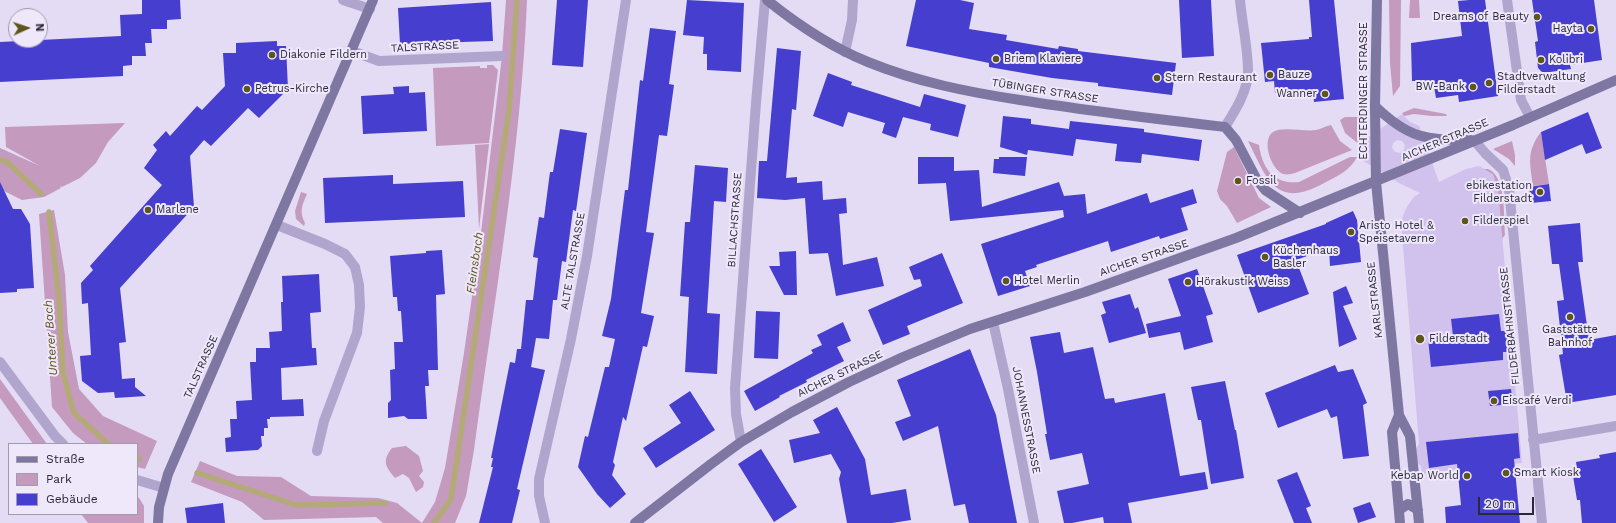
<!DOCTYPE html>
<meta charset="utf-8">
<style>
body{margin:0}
#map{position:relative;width:1616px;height:523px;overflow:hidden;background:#e4dbf4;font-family:"Work Sans",sans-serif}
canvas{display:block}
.legend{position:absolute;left:8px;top:443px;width:130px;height:72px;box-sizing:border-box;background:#efe8fb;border:1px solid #a09bad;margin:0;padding:5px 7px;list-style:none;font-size:12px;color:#2a2839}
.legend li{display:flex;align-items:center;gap:8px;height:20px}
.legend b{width:20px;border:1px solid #a09bad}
.north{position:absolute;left:8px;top:8px;width:40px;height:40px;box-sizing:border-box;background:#efe8fb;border:1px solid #a09bad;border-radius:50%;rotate:87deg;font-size:11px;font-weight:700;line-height:16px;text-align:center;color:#2a2839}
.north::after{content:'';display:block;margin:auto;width:14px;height:18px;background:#5e551a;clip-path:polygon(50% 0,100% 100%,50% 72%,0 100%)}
.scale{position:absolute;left:1478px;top:497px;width:56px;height:18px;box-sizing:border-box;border:2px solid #2a2839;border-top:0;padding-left:5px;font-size:12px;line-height:14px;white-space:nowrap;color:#2a2839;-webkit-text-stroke:3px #efe8fb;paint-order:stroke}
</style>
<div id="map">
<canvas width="1616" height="523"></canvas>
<ul class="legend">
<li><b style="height:5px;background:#7e77a1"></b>Straße</li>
<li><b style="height:11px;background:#c49abe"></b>Park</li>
<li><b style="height:11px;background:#453ecf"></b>Gebäude</li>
</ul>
<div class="north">N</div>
<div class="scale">20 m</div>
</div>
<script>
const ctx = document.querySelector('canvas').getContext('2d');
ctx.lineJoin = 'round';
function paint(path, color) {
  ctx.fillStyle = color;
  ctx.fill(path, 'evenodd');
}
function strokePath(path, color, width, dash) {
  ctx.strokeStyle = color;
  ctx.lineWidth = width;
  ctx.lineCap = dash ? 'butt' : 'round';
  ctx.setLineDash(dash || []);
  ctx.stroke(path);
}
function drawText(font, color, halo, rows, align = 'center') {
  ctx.font = font + ' "Work Sans",sans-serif';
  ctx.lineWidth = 4;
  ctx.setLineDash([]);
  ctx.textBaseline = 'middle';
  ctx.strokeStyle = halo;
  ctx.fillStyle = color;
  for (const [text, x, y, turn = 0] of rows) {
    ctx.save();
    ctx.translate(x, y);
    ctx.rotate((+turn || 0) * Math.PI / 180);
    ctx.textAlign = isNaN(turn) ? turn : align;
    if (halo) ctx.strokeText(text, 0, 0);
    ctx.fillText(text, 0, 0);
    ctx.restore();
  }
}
paint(new Path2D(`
 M506,0H527C521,151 494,301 474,450L466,496L455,523H383L376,517L264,520L242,502L191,482L200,461L237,476L281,477L311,496L378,498L397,503L422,523L435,502L445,468L464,353L481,233L502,56Z
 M1389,0H1401L1400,86L1393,96L1390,63Z
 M1410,0H1419L1420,18H1409Z
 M487,65H493L498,70L489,143L436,146L433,68L480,66V68H487Z
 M1414,108L1446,114L1447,116H1432L1414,114L1404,116L1402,113Z
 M1345,117H1361L1360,145L1345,133L1340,120Z
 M125,123L108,142L96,163L80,178L62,187L60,186L61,188L44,197L22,200L0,189V148L40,166L6,147L5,127Z
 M1331,125L1340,141L1352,150L1295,173C1291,174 1288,175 1283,174C1271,169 1261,140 1273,132C1282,126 1305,132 1316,130C1321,129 1326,126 1331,125Z
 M1541,132L1549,184L1533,186C1530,163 1526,152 1541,132Z
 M1248,141L1259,145C1262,168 1274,185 1299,182L1350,157H1357C1351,170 1337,176 1326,182C1276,210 1268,181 1248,141Z
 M1512,141L1515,155V166L1509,159L1493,149Z
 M489,144L479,229L475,145Z
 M1234,147L1259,198L1271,207L1237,223L1227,206L1220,199L1217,191L1227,152Z
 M1478,169C1481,169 1485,169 1488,169C1506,175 1504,219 1505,235L1487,257Z
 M301,192L307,194C302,205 299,212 305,223L304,226L296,219L295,211Z
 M54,210L65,275L68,332L79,389L103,416L157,441L145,469L137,467V444H87L73,433L52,407L39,214Z
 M0,379L47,444H33L0,398Z
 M406,446L419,456L423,471L419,476L424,482L423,487L416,492L409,478L403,474L395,478C385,466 382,461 392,448Z
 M137,497L139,498L144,506V523H88L81,514H137Z`), '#c49abe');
paint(new Path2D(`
 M1402,114L1410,122L1419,126L1439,182L1466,169L1479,166L1493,174L1498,188L1522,463L1435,472L1433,475L1430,473L1422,474L1421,466L1410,458L1419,444L1401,221L1406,208L1414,197L1420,193L1399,183L1357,157L1361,142ZM1397,140L1402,141L1405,145L1404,150L1400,153L1395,152L1392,148L1393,143Z`), '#d1c1ed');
strokePath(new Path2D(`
 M0,160L7,162L41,194
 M49,212L59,298L63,373L74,413L106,442L110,444
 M137,457L139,459
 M197,473L296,505L385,503
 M434,523L451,499L509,110L517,0`), '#b3aa78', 5.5);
paint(new Path2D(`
 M142,0H180L181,19L167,20V29H151L152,43H145L146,56H132V65L123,66V76L0,82V42L121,36L120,15L142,14Z
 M557,0H588L583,67L552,65Z
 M687,0L744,3L741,72L707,70V54H703L704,37L683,35Z
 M916,0H960L974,3L969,29L1007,35L1006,40L1058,49L1059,46L1078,49V51L1176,63L1172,95L1098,86V83L1052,78L989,67V63L906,46Z
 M1179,0H1211L1214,56L1182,58Z
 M1309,0H1334L1344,99L1314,102L1313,90L1275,93L1274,81L1265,82L1261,43L1309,39V37H1312Z
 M1469,0H1485L1498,96L1459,102L1458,95L1436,98L1433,81H1412L1411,43L1462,36L1458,1Z
 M1532,0H1594L1602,60L1570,65L1571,69L1543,73L1538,68L1535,42L1538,41Z
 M491,2L493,41L400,44L398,8Z
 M650,28L676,31L669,84L674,85L667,136L659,135L646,232L654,233L641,313L654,316L647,347L643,346L626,421L623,417L613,462L615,465L612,475L626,494L610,508L597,494L578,467L585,436L588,437L605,367H609L615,339L602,336L611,299L625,190H628L640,80L643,81Z
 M277,41V46H286L288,89L259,118L248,108L211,146L204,140L190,156L194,207L120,288L126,342L119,343L122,379L135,378V387L146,396L115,398L114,392L98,393L82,381L80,356L91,355L88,303L82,304L81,283L93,270L90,266L162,185L144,168L157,150L153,145L166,131L170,136L197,106L202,110L225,86L223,53H236V43Z
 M777,48L801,51L796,110L792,109L786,178L797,177V183L822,181L823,200L846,198L847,213L839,214L843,265L877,257L884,286L836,296L828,253L809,254L805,198L785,200L757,198L759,161H767Z
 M828,73L852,82L851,85L920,107L924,94L966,105L958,137L930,130L931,124L903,117L896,138L882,133L885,123L848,112L843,127L813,116Z
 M409,86V93L425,92L427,131L363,134L361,96L394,94L393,87Z
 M1588,112L1602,148L1586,154L1582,144L1545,160L1541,132Z
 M1003,116L1031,119V124L1069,129L1070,121L1144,129V132L1202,140L1199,161L1142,154L1141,163L1115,161L1117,144L1076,139L1073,156L1028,150L1027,155L1000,147Z
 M560,129L587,133L576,211L573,210L566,262L562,261L557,300H553L549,339L536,338L531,367L545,370L517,489L520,490L512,523H479L493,467H491L493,458H491L510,362L515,363L517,349H521L526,300H533L538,258L533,257L539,217L544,218L550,172H553Z
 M918,157H954V171L979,170L982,207L1059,182L1064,196L1085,194L1087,214L1147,193L1150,203L1193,189L1197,203L1181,208L1188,230L1160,239L1159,236L1111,252L1108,241L1036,265L1037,267L1025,271L1030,286L998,296L981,244L1064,217L1063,210L950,221L946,183L918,184Z
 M999,157H1027L1025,176L993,173L994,159H999Z
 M695,165L728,168L726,202L714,201L707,313L720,314L717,374L685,372L689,297L680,296L685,222H690Z
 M393,175V184L463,181L465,217L325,223L323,178Z
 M0,182L13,209H21L30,224L34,288L17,289V292L0,293Z
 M1549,184L1551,201L1531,203L1529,187Z
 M1353,211L1357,220L1361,262L1330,266L1329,248L1296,260L1309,294L1258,313L1237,255L1326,224V223Z
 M1580,223L1583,262H1578L1589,340L1616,335V395L1567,403L1559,355L1563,354L1557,301L1564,300L1559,264H1552L1548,226Z
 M442,250L445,294L436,295L438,370H428L429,386H425L427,419H408L404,416L388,418V403L391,400L390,370L395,369L394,342H403L401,311H398L397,297H393L390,256L426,253V251Z
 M796,251L797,295H784L769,266H780L779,252Z
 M942,253L963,303L907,326L910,334L883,345L868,310L922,286L920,279L914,280L909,267Z
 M1197,269L1213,314L1206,316L1213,342L1184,350L1180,332L1149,338L1146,324L1181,316L1168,279Z
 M319,274L321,312L310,313L312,348H316L317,365L281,368L282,400L303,399L304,416L270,417V419H267L268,428H264V436H261L262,446L258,450L226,452L225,438L231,437L230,419H237L236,401L252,400L250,362H256V348H270L269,332L282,331L281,302H283L282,276Z
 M1346,286L1353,303L1343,306L1357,339L1339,347L1333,292Z
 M1130,294L1135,309L1138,307L1146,333L1109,343L1101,315L1106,313L1102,302Z
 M756,311L780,312L778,359L754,358Z
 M1499,314L1501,331H1506L1508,352H1503V360L1431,367L1428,339L1453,336L1451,319Z
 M843,322L851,341L837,347L844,361L806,380L807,382L779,396L780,397L755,411L744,391L813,353L811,350L822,345L817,335Z
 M1060,332L1064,353L1093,347L1105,399L1114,398L1115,403L1165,393L1180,476L1205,472L1208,489L1128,503L1132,523H1104L1103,517L1072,523H1064L1057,491L1089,484L1082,453L1050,460L1045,434H1047L1037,372L1030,337Z
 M970,349L996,415L1017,523H969L965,504L954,506L938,426L903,441L895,422L911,416L897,380Z
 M1335,365L1338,372L1353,369L1367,403L1363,405L1369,456L1343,459L1337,416L1331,418L1327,409L1278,428L1265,393Z
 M1225,381L1235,430H1236L1244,478L1211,484L1201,420H1198L1191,387Z
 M1511,389L1513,404L1490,406L1488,391Z
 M690,391L715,430L656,468L643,448L681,423L669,405Z
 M837,407L865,459L871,495L906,489L911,520L892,523H847L839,479L841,472L831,454L794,463L789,440L820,433L813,420Z
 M1518,433L1520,458L1514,459L1520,523H1446L1445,507L1461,505L1457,464L1429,468L1426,442Z
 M761,449L797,507L774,522L738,464Z
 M1616,452V523H1582L1580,500H1577L1573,476L1578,475L1576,462L1600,458L1599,455Z
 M1297,472L1311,506L1306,508L1312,523H1294L1277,480Z
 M1370,502L1376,517L1358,523L1353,508Z
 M223,503L225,523H187L185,508Z`), '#453ecf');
strokePath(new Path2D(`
 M343,0L370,9
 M1507,0L1521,100L1530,117
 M352,51L379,61L501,56
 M845,52L852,20L853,0
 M1225,127C1235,111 1248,91 1248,71C1248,49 1242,22 1240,0
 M1474,140L1485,153L1503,170L1509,189L1542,523
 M277,225L325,244L345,254L355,267L359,285L360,307L357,333L324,421L317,451
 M993,322L1008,389L1034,523
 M0,362L55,436L63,444
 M1533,440L1616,426
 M741,442L736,414L735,388L756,103L765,0
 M137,480L164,488
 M545,523L539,496V479L571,339L587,256L626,0`), '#b0a6cd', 10);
strokePath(new Path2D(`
 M767,0C798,25 831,47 868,62C917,82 968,92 1020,100C1088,111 1157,119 1225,127L1236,140L1257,180L1265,190L1300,213
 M1377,0L1375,106L1376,182L1399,415L1410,436L1419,523
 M1375,106C1408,138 1425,140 1470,140
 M1399,415L1392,432L1400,523
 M1399,510L1408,504L1418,510
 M158,523L159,507L168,474L373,0
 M635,523L711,464L741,442L792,412L849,382L903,357L970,329L1085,292L1236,238L1513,125L1616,80`), '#7e77a1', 10);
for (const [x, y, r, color] of [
 [1537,17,4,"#5e551a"],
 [1591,29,4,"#5e551a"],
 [272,55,4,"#5e551a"],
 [996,59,4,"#5e551a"],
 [1541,60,4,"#5e551a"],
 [1270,75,4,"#5e551a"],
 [1157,78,4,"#5e551a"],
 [1489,83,4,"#5e551a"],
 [1473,87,4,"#5e551a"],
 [247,89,4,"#5e551a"],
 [1325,94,4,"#5e551a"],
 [1238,181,4,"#5e551a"],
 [1540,192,4,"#5e551a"],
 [148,210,4,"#5e551a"],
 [1465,221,4,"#5e551a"],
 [1351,232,4,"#5e551a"],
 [1265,257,4,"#5e551a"],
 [1006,281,4,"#5e551a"],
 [1188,282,4,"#5e551a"],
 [1570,317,4,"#5e551a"],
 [1420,339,5,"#5e551a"],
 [1494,401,4,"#5e551a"],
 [1506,473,4,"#5e551a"],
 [1467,476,4,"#5e551a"]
]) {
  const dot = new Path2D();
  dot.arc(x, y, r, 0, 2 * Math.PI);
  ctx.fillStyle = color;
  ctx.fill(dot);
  strokePath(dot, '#efe8fb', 1.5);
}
drawText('11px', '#2a2839', '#efe8fb', [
 ["Dreams of Beauty",1529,17,"right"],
 ["Hayta",1583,29,"right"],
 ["Diakonie Fildern",280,55],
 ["Briem Klaviere",1004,59],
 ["Kolibri",1549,60],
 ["Bauze",1278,75],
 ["Stadtverwaltung",1497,77],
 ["Filderstadt",1497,90],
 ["Stern Restaurant",1165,78],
 ["BW-Bank",1465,87,"right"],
 ["Petrus-Kirche",255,89],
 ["Wanner",1317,94,"right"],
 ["Fossil",1246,181],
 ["ebikestation",1532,186,"right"],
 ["Filderstadt",1532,199,"right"],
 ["Marlene",156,210],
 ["Filderspiel",1473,221],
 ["Aristo Hotel &",1359,226],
 ["Speisetaverne",1359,239],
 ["Küchenhaus",1273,251],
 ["Basler",1273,264],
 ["Hotel Merlin",1014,281],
 ["Hörakustik Weiss",1196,282],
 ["Gaststätte",1570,330,"center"],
 ["Bahnhof",1570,343,"center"],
 ["Filderstadt",1429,339],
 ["Eiscafé Verdi",1502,401],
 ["Smart Kiosk",1514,473],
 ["Kebap World",1459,476,"right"]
], 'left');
drawText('11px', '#2a2839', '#efe8fb', [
 ["TALSTRASSE",425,47,-3],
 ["TÜBINGER STRASSE",1045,91,9],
 ["ECHTERDINGER STRASSE",1364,91,-90],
 ["AICHER STRASSE",1445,140,-23],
 ["BILLACHSTRASSE",735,220,-86],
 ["AICHER STRASSE",1144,258,-19],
 ["ALTE TALSTRASSE",573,261,-80],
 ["KARLSTRASSE",1375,300,-96],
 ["FILDERBAHNSTRASSE",1510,326,-96],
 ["TALSTRASSE",201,367,-66],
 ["AICHER STRASSE",840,374,-26],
 ["JOHANNESSTRASSE",1026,420,79]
]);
drawText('italic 12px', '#5e551a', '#efe8fb', [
 ["Fleinsbach",475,263,-82],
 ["Unterer Bach",51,338,-94]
]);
</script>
